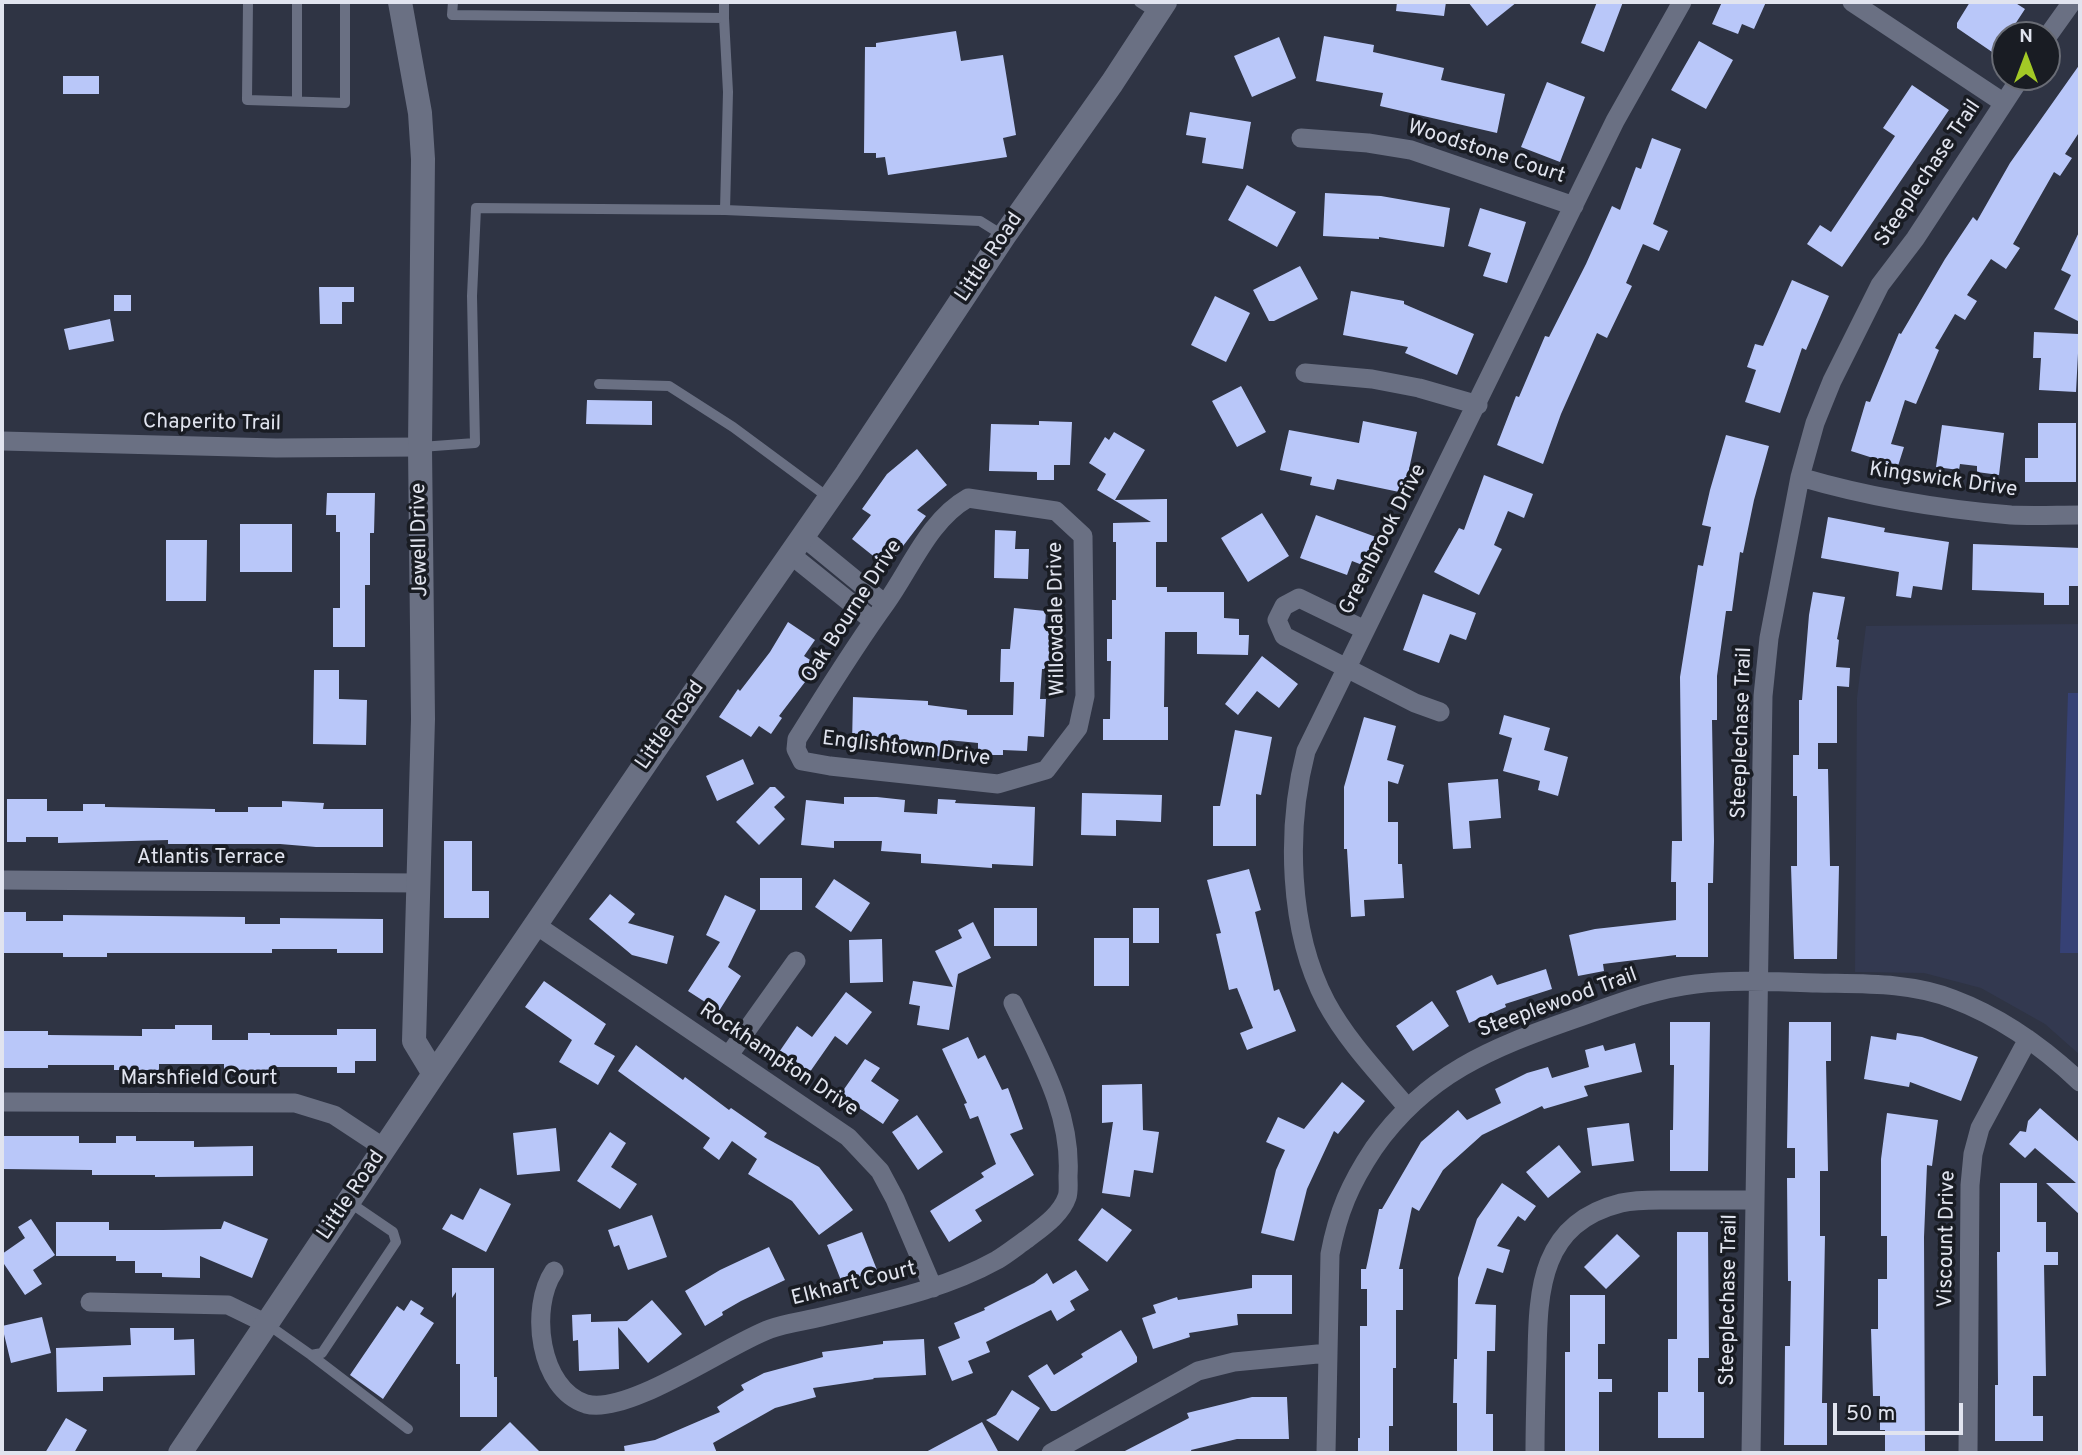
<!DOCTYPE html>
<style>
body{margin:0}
#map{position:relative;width:2082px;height:1455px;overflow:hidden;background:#2f3444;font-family:Overpass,sans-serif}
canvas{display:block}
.frame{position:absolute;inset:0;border:4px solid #e1e4ef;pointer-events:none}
.north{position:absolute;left:1991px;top:21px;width:70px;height:70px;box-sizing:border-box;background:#191c23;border:2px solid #696c75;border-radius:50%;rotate:0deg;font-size:19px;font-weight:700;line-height:28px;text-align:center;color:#e1e4ef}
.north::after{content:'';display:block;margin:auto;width:24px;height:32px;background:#a3c926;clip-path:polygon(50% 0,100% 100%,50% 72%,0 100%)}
.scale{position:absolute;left:1833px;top:1403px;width:130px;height:32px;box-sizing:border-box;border:4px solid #e1e4ef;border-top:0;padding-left:9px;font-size:21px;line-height:24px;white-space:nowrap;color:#e1e4ef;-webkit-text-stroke:5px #191c23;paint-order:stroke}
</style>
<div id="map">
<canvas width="2082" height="1455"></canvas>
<div class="frame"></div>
<div class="north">N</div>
<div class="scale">50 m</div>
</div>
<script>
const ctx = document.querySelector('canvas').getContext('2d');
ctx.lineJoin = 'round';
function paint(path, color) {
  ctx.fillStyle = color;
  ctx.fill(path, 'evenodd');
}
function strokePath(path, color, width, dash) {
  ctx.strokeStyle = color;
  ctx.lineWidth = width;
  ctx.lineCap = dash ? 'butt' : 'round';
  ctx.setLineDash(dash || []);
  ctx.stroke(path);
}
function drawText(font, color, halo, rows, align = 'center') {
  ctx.font = font + ' Overpass,sans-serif';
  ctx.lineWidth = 7;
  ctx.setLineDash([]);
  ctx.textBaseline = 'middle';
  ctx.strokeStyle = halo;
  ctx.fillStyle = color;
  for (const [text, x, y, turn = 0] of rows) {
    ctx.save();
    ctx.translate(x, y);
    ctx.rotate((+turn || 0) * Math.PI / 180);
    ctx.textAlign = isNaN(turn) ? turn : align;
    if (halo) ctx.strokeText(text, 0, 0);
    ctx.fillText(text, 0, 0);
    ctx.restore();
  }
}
paint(new Path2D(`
 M2080,624V1055L2045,1024L1981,988L1924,973L1855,972L1857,698L1866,626Z`), '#333950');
paint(new Path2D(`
 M2068,693H2080V953H2060Z`), '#364175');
paint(new Path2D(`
 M1397,2H1446L1444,16L1396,11Z
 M1468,2H1517L1487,26Z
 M1597,2H1623L1604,52L1581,43Z
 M1722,2H1766L1754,29L1742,24L1738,34L1712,24Z
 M1970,2H2014L2025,9L2008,35H2005V39L1995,54L1957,28V23Z
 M956,31L961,61L1003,55L1016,135L1003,138L1007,157L888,175L885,157L876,158V153H864L865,47H876V43Z
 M1324,36L1374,45L1373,52L1444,68L1441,80L1505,94L1497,133L1380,106L1383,93L1316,81Z
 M1279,37L1296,78L1252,97L1234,56Z
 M1699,41L1733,60L1706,109L1671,90Z
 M2080,64V131L2065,154L2072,158L2060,176L2054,172L2013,244L2020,248L2006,269L1991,259L1967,295L1977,301L1965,320L1955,314L1935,348L1939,350L1916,404L1905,400L1891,444L1904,447L1898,466L1851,451L1866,401L1870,402L1899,333L1901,334L1945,259L1973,217L1977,221L2010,163Z
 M63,76H99V94H63Z
 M1547,82L1585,97L1560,162L1521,147Z
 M1912,85L1949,110L1842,267L1807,244L1820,225L1831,232L1895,136L1883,128Z
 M1190,112L1251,122L1243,169L1202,163L1206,138L1186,135Z
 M1652,138L1681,149L1653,224L1668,231L1659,251L1643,244L1626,283L1632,286L1607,338L1597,333L1561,414L1543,464L1497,445L1516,396L1519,397L1545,336L1549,337L1586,264L1612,206L1620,210L1636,167L1641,169Z
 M1247,185L1296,212L1277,247L1228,220Z
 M1325,193L1381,196L1450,208L1444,247L1379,237V239L1323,236Z
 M1480,208L1526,222L1507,283L1483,276L1491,253L1468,246Z
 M2080,230V322L2054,309L2071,275L2061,270Z
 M1300,266L1318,299L1274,321H1269L1253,290Z
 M1792,280L1829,296L1806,350L1802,348L1780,413L1745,402L1756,370L1747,367L1755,344L1763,346Z
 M319,287H354V302H342V324H320Z
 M1351,291L1404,301V304L1474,334L1457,375L1405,353L1408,347L1343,335Z
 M114,295H131V311H114Z
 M1215,296L1250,313L1226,362L1191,345Z
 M110,319L114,341L69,350L64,329Z
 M2034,332L2079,334L2076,392L2039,390L2041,358H2033Z
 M1241,386L1266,432L1237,447L1212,401Z
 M587,400L652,401V425L586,424Z
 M1039,421L1072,422L1070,465H1054V480H1037V472L989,471L991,424L1039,425Z
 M1363,421L1417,432L1404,493L1337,479L1334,490L1310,485L1312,477L1280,470L1289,430L1359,443Z
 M2038,423H2076V482H2025V458H2038Z
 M1942,425L2004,433L1999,475L1977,472V466L1960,464L1959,470L1936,467Z
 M1114,432L1145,450L1115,500L1167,499V542H1156V587H1167V592H1224V618L1239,619V635H1249L1248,655L1197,654V632H1165L1164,707H1168V740H1103V719H1110L1111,661H1107V639H1112V600H1116V542H1113V523L1151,522L1097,490L1106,474L1089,463L1105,437L1109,440Z
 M1726,435L1769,446L1754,500L1743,553L1740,552L1732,611H1726L1717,676V720H1712L1714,841L1713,883H1708V957H1676V955L1603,964L1604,971L1578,976L1569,935L1595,929L1676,920V882H1671L1672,841H1682L1680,677L1698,565L1703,566L1711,527L1702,525L1710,490Z
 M917,449L947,485L917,510L926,516L887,567L852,539L871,515L862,509L887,474Z
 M1484,475L1533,494L1524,518L1508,511L1494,545L1502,549L1479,595L1434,572L1459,528L1464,530Z
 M327,493H375L374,533H370V585H365V647H333V608H340V532H336V515H326Z
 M1262,513L1289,556L1248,582L1221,538Z
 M1316,515L1376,537L1365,566L1352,561L1347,575L1300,558Z
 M1828,517L1885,528L1884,532L1949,542L1942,590L1913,586L1911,598L1896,596L1899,572L1821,558Z
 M240,524H292V572H240Z
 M995,530L1016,531L1015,549H1029L1028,579L994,578Z
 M166,540H207L206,601H166Z
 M1973,544L2080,548V586H2069V605H2044V593L1972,590Z
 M1813,592L1845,597L1837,639L1839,640L1836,667L1850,668L1849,687L1837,686V743H1818V769H1828L1830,866H1839L1837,959H1794L1791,866H1797V796H1793V755H1799V700H1802L1809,615Z
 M1423,594L1476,613L1466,640L1450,634L1439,663L1403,650Z
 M1014,608L1046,611L1045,626L1060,627V669H1042L1040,699H1046L1044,737L1028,736L1027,751L1003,750V755H978V743L948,740L946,757L928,755L929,751L904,749V746L852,744L853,697L928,701V705L967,710V715H1013L1014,682H1000L1001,649H1010Z
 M788,622L815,640L804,656L818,665L779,716L782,718L771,734L759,726L751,737L719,717L738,689L740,691L770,652Z
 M1262,656L1298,684L1279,708L1257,691L1238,715L1225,704Z
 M314,670H339V699L367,700L366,745L313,744Z
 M1504,715L1550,728L1544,750L1568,757L1558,796L1538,790L1540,781L1503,771L1512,738L1499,734Z
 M1364,717L1396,726L1387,760L1404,765L1398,784L1388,781V822H1398V864H1402L1404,898L1364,900L1365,916L1351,917L1347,849H1344V787Z
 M1235,730L1272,737L1261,795L1256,794V846H1213V806H1220Z
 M743,759L754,784L717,801L706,776Z
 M1498,779L1501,818L1469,821L1471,848L1453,849L1448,783Z
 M770,787H775L785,797L774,807L785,819L759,845L736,822Z
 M1082,793L1162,795L1161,822L1116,820V836L1081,835Z
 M844,797H877L905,800L904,812L937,814L938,799L956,800L955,803L1035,807L1033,866L992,864V868L921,863V854L881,851L882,841H834V848L801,845L806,800L844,804Z
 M7,799H47V811H83V804H105V807L215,809V812H248V807H282V801L324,803L323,809H383V847H316L280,844H168V840L58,843V837H26V842H7Z
 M444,841H472V891H489V918H444Z
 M1249,869L1261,910L1255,912L1274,991L1279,989L1296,1031L1247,1050L1240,1033L1253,1028L1237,988L1229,990L1216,934L1221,933L1207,880Z
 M760,878H802V910H760Z
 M834,879L870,903L851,932L815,907Z
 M610,894L635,914L628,923L674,936L667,964L632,955L589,919Z
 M725,895L756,910L728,967L741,976L719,1011L688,991L720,942L706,935Z
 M994,908H1037V946H994Z
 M1133,908H1159V943H1133Z
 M4,912H26V921H63V915L245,917V924H280V918L383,919V953H337V949H272V953H107V957H63V953H4Z
 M973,922L991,958L958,974L949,1030L917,1025L920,1006L909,1004L913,981L953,987L935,951L962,938L958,930Z
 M1094,938H1129V986H1094Z
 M882,939L883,982L850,983L849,940Z
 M1546,969L1552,989L1505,1004L1506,1007L1469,1023L1456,991L1492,975L1497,985Z
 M544,981L606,1024L594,1044L615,1056L598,1085L559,1062L572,1040L525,1007Z
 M846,992L872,1012L847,1045L835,1036L805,1079L775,1058L797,1026L812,1037Z
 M1432,1001L1449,1026L1413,1051L1396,1026Z
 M1670,1022H1710L1708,1171H1670V1130H1673L1674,1065H1670Z
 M1789,1022H1831V1061H1826L1828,1171H1820V1236H1825L1822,1403H1827V1445H1784L1785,1346H1790L1791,1281H1788L1787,1178H1795V1148H1787Z
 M175,1025H212V1040H248V1033H270V1035H337V1029H376V1061H355V1073H337V1067H270V1072L224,1071V1064H159V1070H114V1065H48V1068H2V1031H48V1035L142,1036V1029H175Z
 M1897,1033L1922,1037L1978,1057L1961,1101L1910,1082L1909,1087L1864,1079L1871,1036L1896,1040Z
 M968,1037L978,1059L985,1055L1002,1090L1008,1088L1023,1129L1010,1134L1034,1175L975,1210L982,1221L949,1242L930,1211L984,1177L981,1173L996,1164L978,1116L970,1119L964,1104L967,1103L942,1049Z
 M1635,1043L1642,1072L1584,1086L1588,1096L1544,1109L1542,1106L1482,1135L1443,1170L1419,1211L1412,1207L1399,1269H1403V1310H1396V1368H1393V1426H1389V1453H1358V1438H1360V1326H1367V1289H1361V1269H1366L1379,1209H1382L1421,1142L1458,1110L1467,1120L1501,1103L1495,1089L1527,1073L1548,1067L1552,1078L1589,1067L1585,1050L1603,1045L1605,1051Z
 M636,1045L683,1080L685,1077L729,1110L731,1108L767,1133L764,1137L819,1167L853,1210L819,1235L792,1201L748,1174L757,1159L732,1141L719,1160L703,1148L710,1138L618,1071Z
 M865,1059L880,1068L871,1081L899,1100L883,1124L840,1095Z
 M1342,1082L1365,1101L1338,1134L1334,1131L1307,1189L1294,1241L1261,1233L1276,1170L1285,1150L1266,1142L1278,1117L1304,1129Z
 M1142,1084L1143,1130L1159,1132L1153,1173L1134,1170L1130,1197L1102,1193L1113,1122L1102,1123V1085Z
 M2040,1108L2080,1143V1215L2046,1183H2076L2035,1148L2025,1158L2009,1144L2020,1131L2026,1132L2028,1121Z
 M1887,1113L1938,1120L1932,1166L1927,1165L1924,1237L1925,1453H1885V1430H1880V1396H1873L1871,1329H1878V1279H1887V1236H1881V1159Z
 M917,1115L943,1152L918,1170L892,1132Z
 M1629,1123L1634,1161L1592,1166L1587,1128Z
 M556,1128L560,1171L517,1175L513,1133Z
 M610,1132L626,1143L611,1167L637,1184L620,1209L577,1181Z
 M2,1136H79V1143H116V1136H136V1141H194V1147L253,1146V1176L155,1177V1175H92V1170L2,1169Z
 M1559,1145L1581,1172L1548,1198L1526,1172Z
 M1502,1183L1536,1206L1525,1221L1518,1216L1497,1246L1510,1250L1503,1273L1487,1268L1475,1304L1496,1305L1495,1351H1487L1486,1414H1493V1453H1457V1403H1453L1454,1359H1457L1458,1278L1477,1219Z
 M2000,1183H2037V1222H2046V1252H2058V1265H2044L2046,1376H2033V1416H2043V1441H1995V1385H1998L1997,1252H2000Z
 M480,1188L511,1204L486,1252L442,1229L451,1214L463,1220Z
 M1102,1208L1132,1230L1107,1262L1078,1240Z
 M652,1215L667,1257L628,1270L619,1245L614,1247L608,1230Z
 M31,1219L55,1255L33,1270L42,1284L25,1295L2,1261V1254L25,1238L18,1227Z
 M224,1221L268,1239L252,1278L200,1256V1278L162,1277V1273H135V1261H116V1256H56V1222H109V1230H163L221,1229Z
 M862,1232L877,1270L842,1283L827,1245Z
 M1677,1232H1708L1709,1358H1698V1392H1704V1438H1658V1392H1668V1339H1677Z
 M1617,1234L1640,1256L1606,1289L1584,1267Z
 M769,1247L785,1280L741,1301L722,1312L723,1315L705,1326L685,1291L720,1270Z
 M452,1268H494V1377H497V1417H460V1364H456V1292L452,1298Z
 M1076,1270L1089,1290L1070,1301L1075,1310L1057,1321L1051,1310L986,1342L990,1352L968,1361L973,1373L952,1381L938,1347L960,1338L954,1323L985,1310L984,1308L1034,1283L1047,1273L1053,1284Z
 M1252,1275H1292V1314H1237L1238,1325L1189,1333L1190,1337L1153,1349L1142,1318L1156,1313L1153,1305L1177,1297L1178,1300L1252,1288Z
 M1570,1295H1605V1344H1598V1379H1612V1392H1599V1453H1565V1352H1570Z
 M411,1300L424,1308L420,1314L434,1323L383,1399L350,1375L397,1306L404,1311Z
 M652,1300L682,1334L648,1363L618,1327L619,1369L579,1371L578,1340L573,1341L572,1315L591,1314V1322L627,1321Z
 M42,1317L51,1353L11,1363L2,1326Z
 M130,1328H174V1340L194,1339L195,1375L103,1377V1391L57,1392L56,1348L131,1345Z
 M1121,1330L1137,1357V1362L1056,1411H1051L1028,1376L1047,1364L1054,1375L1083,1357L1081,1354Z
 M924,1339L926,1375L873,1378L874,1379L813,1388L816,1397L775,1408L713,1443L717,1453H625L624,1446L655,1440L720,1412L717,1407L744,1390L741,1385L764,1373L823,1357L822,1352L883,1344V1341Z
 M1012,1390L1040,1408L1018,1441L986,1420L996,1415Z
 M1252,1397H1287L1289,1439H1237L1191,1450L1192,1453H1121L1189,1418L1187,1413Z
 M66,1418L87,1430L74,1453H45Z
 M510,1422L541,1453H478Z
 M982,1422L999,1453H924Z`), '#b9c7f9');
strokePath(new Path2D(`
 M248,2L247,100L345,103V2
 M297,2V101
 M453,2L452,15L724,18L728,92L725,210L980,221L1004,236
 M1139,2L1156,13
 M724,18V2
 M599,384L669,386L733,427L829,498
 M421,447L475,443L472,296L476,208L725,210
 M267,1324L311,1355L322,1353L396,1242L393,1232L349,1202
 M311,1355L408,1429`), '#6a7083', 10);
strokePath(new Path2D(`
 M1852,2L2004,103
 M2047,37L2072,2
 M1301,138L1368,143L1411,150L1574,206
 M1305,373L1372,379L1419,388L1478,405
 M2,441L276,448L420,447
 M1800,477C1868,497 1940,509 2011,515C2034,516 2057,515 2080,515
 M968,498L1056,511L1083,536L1085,696L1078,728L1046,770L998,784L830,766L802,761L796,749L797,739C826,693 854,647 886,603C911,568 929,520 968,498Z
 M802,536L885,604
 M790,554L872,620
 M1365,630L1299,598L1284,606L1277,620L1284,636L1415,703L1440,712
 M2,880L419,883
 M536,925L848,1137L880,1171L895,1199L933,1288
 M729,1055L796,961
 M2,1102L295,1103L334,1115L384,1148
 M1407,1107C1379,1074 1347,1041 1326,1002C1288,930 1286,828 1306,751L1615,121L1682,2
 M554,1271C529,1308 539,1389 586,1404C628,1416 728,1344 770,1329C786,1323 805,1321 821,1317C881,1302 943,1290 997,1260C1007,1254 1017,1246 1027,1239C1041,1228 1061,1215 1067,1197C1069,1192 1068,1183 1068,1176C1072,1113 1039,1058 1013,1003
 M90,1302L228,1305L267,1324
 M1051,1453L1198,1371L1234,1362L1328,1353
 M1326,1453L1330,1254C1338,1212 1350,1184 1374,1148C1426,1074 1491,1048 1574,1019C1614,1005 1653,989 1696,984C1735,979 1777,982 1817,983C1862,984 1910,982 1953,999C2001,1017 2043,1047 2080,1082
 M1535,1453C1535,1421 1536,1389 1537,1357C1538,1288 1541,1223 1621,1203C1638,1199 1656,1200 1674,1200C1701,1200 1728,1200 1755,1200
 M1751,1453L1763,696L1769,638L1800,477L1815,423L1832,381L1880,285L1915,239L2021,77
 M1968,1453L1970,1185L1973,1154L1980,1128L2028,1039`), '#6a7083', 19);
strokePath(new Path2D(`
 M400,2L420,113L423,159L420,447L423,719L414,1041L434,1074
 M180,1453L434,1074L660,742L847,473L1004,236L1112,83L1165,2`), '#6a7083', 24);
drawText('21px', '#e1e4ef', '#191c23', [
 ["Woodstone Court",1486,153,18],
 ["Steeplechase Trail",1929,174,-56],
 ["Little Road",990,258,-56],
 ["Chaperito Trail",212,424,1],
 ["Kingswick Drive",1943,481,8],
 ["Jewell Drive",421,540,-91],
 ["Greenbrook Drive",1384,540,-63],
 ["Oak Bourne Drive",853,612,-57],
 ["Willowdale Drive",1058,619,-91],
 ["Little Road",671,726,-55],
 ["Steeplechase Trail",1743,733,-88],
 ["Englishtown Drive",906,750,7],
 ["Atlantis Terrace",211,859],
 ["Steeplewood Trail",1558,1004,-20],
 ["Rockhampton Drive",778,1061,34],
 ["Marshfield Court",199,1080],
 ["Little Road",352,1196,-56],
 ["Viscount Drive",1948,1239,-89],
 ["Elkhart Court",854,1285,-14],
 ["Steeplechase Trail",1730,1300,-89]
]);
</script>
